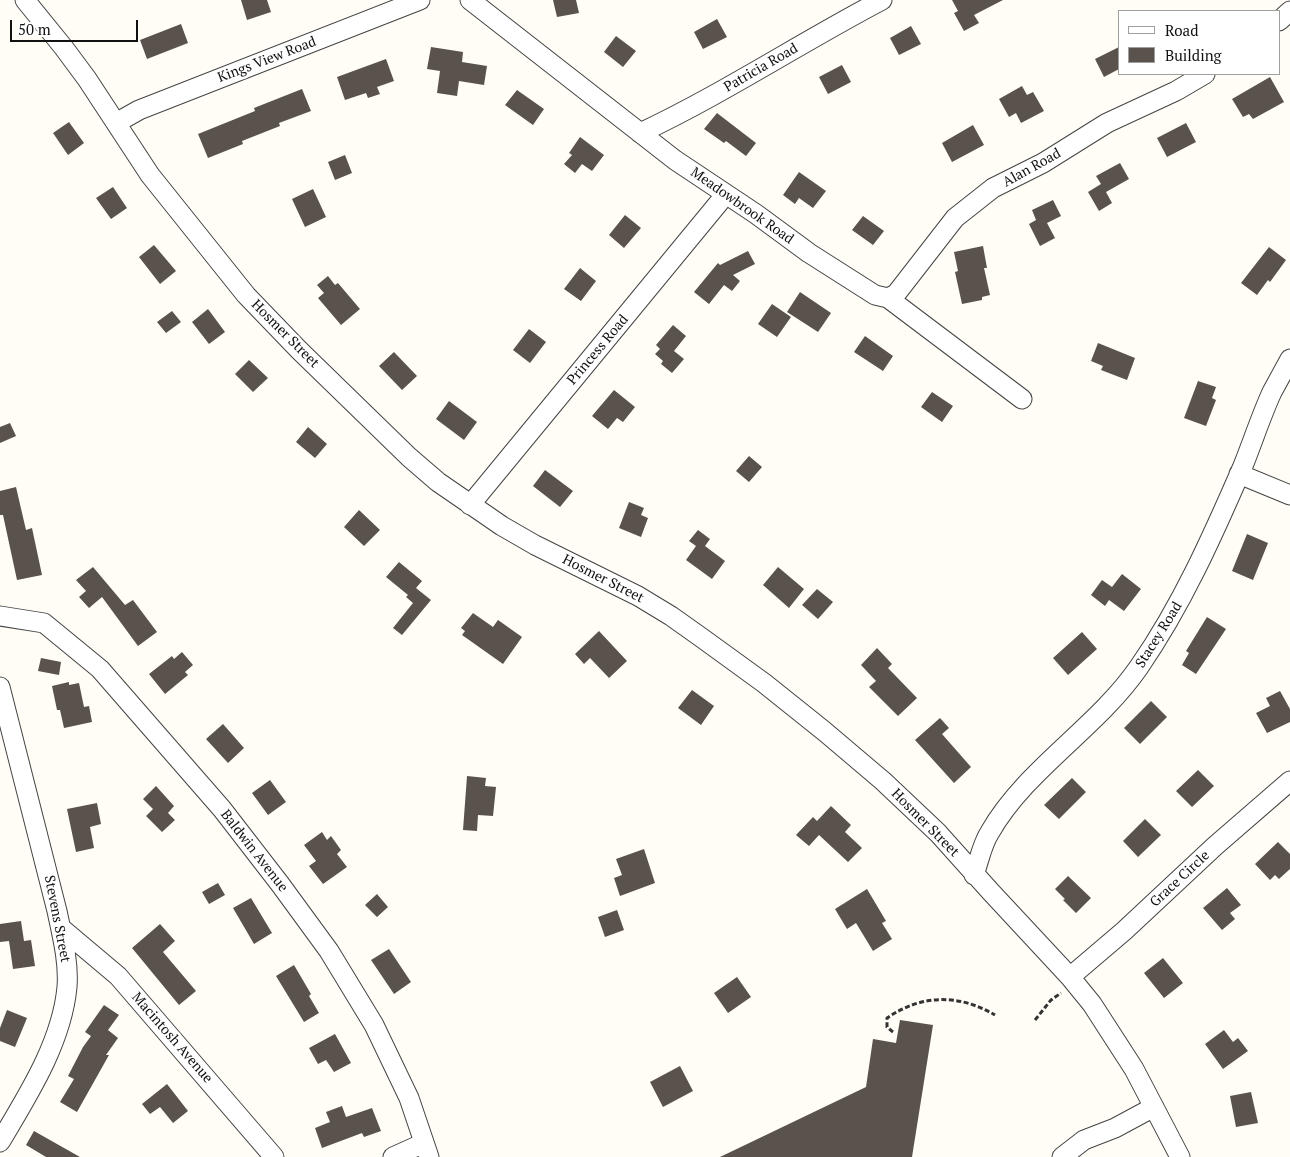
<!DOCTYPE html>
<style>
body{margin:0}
#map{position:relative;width:1290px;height:1157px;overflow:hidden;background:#fffdf5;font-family:"PT Serif",serif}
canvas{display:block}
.legend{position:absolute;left:1118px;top:10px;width:162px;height:65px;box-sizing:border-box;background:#fff;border:1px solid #a0a0a0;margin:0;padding:6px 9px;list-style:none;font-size:15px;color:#111}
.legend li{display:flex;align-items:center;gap:10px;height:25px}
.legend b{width:25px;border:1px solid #a0a0a0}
.scale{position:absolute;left:10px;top:20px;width:128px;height:22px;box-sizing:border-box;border:2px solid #111;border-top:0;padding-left:6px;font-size:15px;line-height:18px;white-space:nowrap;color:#111;-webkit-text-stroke:4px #fff;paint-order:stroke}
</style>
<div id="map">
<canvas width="1290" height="1157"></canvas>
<ul class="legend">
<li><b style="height:6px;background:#fff"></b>Road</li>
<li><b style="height:14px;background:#5a524d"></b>Building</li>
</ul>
<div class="scale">50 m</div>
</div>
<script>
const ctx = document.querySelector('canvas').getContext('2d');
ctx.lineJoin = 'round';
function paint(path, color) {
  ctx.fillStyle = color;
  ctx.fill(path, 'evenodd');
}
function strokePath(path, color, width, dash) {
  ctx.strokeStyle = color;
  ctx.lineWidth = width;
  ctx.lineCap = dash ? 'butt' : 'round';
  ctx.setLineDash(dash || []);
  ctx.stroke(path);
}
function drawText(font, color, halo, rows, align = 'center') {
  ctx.font = font + ' "PT Serif",serif';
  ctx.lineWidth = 5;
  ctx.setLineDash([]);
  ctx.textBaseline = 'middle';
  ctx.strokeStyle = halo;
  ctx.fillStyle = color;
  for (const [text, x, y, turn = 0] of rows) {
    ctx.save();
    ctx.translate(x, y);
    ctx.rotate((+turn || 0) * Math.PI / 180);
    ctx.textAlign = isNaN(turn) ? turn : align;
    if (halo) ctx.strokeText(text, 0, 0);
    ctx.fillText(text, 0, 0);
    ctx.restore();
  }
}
paint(new Path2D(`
 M241,0H267L271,12L247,20Z
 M553,0H576L579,13L557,17Z
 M952,0H1003L974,15L979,23L964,31L954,13L958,11Z
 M717,19L727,37L703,49L694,32Z
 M181,24L188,43L147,59L140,40Z
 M911,26L921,44L899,55L890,38Z
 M616,36L636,51L623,67L604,52Z
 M431,47L463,52L462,62L487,66L484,85L459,81L457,96L437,93L440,71L427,69Z
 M1119,47V69L1104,77L1095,59Z
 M386,59L394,81L377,87L380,94L368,98L366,93L345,100L337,77Z
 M842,65L851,82L828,94L819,77Z
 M1270,77L1284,102L1253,119L1249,114L1243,117L1232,99Z
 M1022,86L1027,95L1033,92L1044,111L1021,123L1016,113L1009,117L999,99Z
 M302,89L311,111L279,123L280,126L242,141L243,144L208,158L198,134L255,111L254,108Z
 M517,90L544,109L533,125L505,105Z
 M717,113L756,143L746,156L726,141L724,143L704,129Z
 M69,122L84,143L68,155L53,133Z
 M1186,123L1196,142L1167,157L1157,138Z
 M973,125L984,145L952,162L942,143Z
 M580,137L604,155L592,171L582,164L575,173L564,164L572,155L569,153Z
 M345,155L352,173L335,180L328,162Z
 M1120,163L1129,179L1106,192L1112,203L1099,211L1088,192L1101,184L1096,176Z
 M799,172L826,191L813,208L799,198L795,204L783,195Z
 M113,187L127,208L111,219L96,198Z
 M313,189L326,217L305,227L292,199Z
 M1053,200L1061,216L1047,223L1055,238L1040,246L1029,224L1036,220L1032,210Z
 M625,215L641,228L624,248L609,235Z
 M863,216L884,231L873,245L852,230Z
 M154,245L176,271L160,284L139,257Z
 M983,246L987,268H984L990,295L982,297V300L962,304L955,272L958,271L954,252Z
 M1269,247L1286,260L1270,282L1268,280L1257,295L1241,283Z
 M748,251L755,264L733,275L740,281L732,291L724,285L709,304L694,292L718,263L720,265Z
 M580,268L596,281L581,301L564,289Z
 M328,276L335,285L338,283L360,309L341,325L318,298L324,293L317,285Z
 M800,292L831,313L818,332L787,312Z
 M772,304L791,317L777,337L758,324Z
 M208,309L225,332L209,344L192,322Z
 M172,311L181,322L166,333L157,322Z
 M673,325L686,336L674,351L684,359L672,373L661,364L663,361L655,354L660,349L656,345Z
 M529,329L546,342L530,363L513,350Z
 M865,336L893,356L883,371L854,352Z
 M1098,343L1135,358L1127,380L1101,370L1103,366L1091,361Z
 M394,352L417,376L402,390L379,366Z
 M249,360L268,378L253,392L235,374Z
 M1198,381L1216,387L1212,398L1216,400L1206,426L1184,418Z
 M614,390L635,407L623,422L617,418L608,429L592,416Z
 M932,392L953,406L942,422L921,407Z
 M449,401L477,422L464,440L436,419Z
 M10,423L16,436L0,443V427Z
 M308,427L327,444L315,458L296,442Z
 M749,456L762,467L749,482L736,471Z
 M545,470L573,491L560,507L533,486Z
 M16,487L26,530L32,528L42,575L17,580L3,515H0V491Z
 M629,502L644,508L641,515L648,518L641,537L619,528Z
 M359,510L380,530L364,546L344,527Z
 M698,530L710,539L705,546L725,561L712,579L686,560L696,546L689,541Z
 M1247,534L1268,543L1253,580L1232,571Z
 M399,562L422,581L416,588L431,600L402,635L393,628L413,603L406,597L408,595L386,577Z
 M93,567L125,605L133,600L157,632L138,646L102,597L89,608L79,597L86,591L76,580Z
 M778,567L804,589L789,608L763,585Z
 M1122,574L1141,589L1124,611L1109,600L1105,606L1091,595L1102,580L1112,587Z
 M817,589L833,602L818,619L802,605Z
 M473,613L493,627L498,620L522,637L503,664L462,635L465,631L461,628Z
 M1207,617L1226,629L1196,674L1182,665L1189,653L1186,651Z
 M599,631L627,661L609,678L590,658L584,664L575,654Z
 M1082,632L1097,649L1068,675L1053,658Z
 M877,648L892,664L888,668L917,698L898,716L869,687L876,681L861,665Z
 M182,652L193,665L185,672L188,675L165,694L149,674L172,656L174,659Z
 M41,658L61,662L59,675L38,671Z
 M69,682V685L79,683L84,707L89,706L92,722L64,728L60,710H57L52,686Z
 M692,690L714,706L701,725L678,708Z
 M1280,691L1290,709V722L1267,733L1256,713L1270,706L1266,698Z
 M1151,701L1167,717L1140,744L1124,728Z
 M940,718L949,728L942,734L971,767L954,783L915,740Z
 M223,724L244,748L228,763L206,739Z
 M1198,770L1214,786L1192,807L1176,791Z
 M467,776L486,778L485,786L496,787L493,816L478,815L477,831L463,830Z
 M1072,778L1086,792L1059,819L1044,805Z
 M270,780L286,802L268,815L252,793Z
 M156,786L174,806L168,813L175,820L162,832L146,816L153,809L143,799Z
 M97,803L101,824L90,827L94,848L76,852L67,809Z
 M831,806L851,825L845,832L862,848L848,862L819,835L809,846L796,835L813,817L817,821Z
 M1145,819L1161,835L1138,857L1123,841Z
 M322,832L327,840L331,836L341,850L337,854L347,867L323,884L309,866L316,861L304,845Z
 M1278,842L1290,854V869L1279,879L1275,875L1270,880L1255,864Z
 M644,849L655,883L620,896L614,878L622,875L616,859Z
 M1068,876L1091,898L1076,913L1063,900L1065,899L1055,889Z
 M218,883L225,895L209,904L202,892Z
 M1227,888L1241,905L1230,913L1235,919L1222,930L1203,908Z
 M867,889L886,921L882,923L892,939L873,951L856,923L847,929L835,909Z
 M377,894L388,907L377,917L365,905Z
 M251,898L272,933L254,944L233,908Z
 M617,910L624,930L605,937L598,917Z
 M21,921L24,941L31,940L35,966L13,969L9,941L0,942V924Z
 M160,924L175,941L163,952L196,991L179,1005L132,948Z
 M389,949L411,982L394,994L371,960Z
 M1163,958L1183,983L1164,998L1144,973Z
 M294,965L311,994L309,996L319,1013L304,1022L276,976Z
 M737,977L751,997L728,1013L714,993Z
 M104,1005L119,1015L108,1030L118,1038L106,1055H109L77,1112L60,1102L74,1079L68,1076L83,1047L91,1036L85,1032Z
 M7,1010L27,1018L15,1047L0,1041V1028Z
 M900,1020L933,1025L912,1157H720L866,1087L873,1039L896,1043Z
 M1224,1030L1233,1042L1238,1038L1248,1051L1223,1069L1205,1044Z
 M335,1034L351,1063L334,1072L326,1060L318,1064L309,1048Z
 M680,1066L693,1091L663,1107L650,1082Z
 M167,1084L188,1111L173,1123L160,1107L150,1114L142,1104Z
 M1251,1092L1258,1123L1236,1127L1230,1096Z
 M342,1106L346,1117L372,1108L381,1131L364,1137L362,1133L322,1148L315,1128L330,1122L326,1112Z
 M34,1131L80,1157H46L26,1145Z`), '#5a524d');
const minor = new Path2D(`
 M25,0L64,48L87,79L150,175L246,295L299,350L409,457L438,482L502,526L535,545L638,596L671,616L702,638L764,683L824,731L883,781L938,833L990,891L1070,977L1092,1004L1134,1069L1180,1157
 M470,0L675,160L756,214L809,253L875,295L888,298L1022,399
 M1279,21L1290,11
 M116,123L139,110L420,0
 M640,133C723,94 800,43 882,0
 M888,298L896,294L955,218L993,188L1043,163L1107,123L1176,91L1205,74
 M1239,474L1290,495
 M470,505L726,194
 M0,616L44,623L100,669L222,809L280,884L329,951L374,1025L409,1098L429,1157
 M0,687L57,911C62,935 69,962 67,987C62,1042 28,1095 0,1142
 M974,875C979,861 982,844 990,832C1026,769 1097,728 1139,667C1182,605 1213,535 1243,466C1253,441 1261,416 1272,392C1278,381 1284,370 1290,359
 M61,928L118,976L274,1157
 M1070,977L1124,931L1215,846L1290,781
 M393,1157L424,1143
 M1062,1157L1084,1140L1115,1128L1154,1107`);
strokePath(minor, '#444', 21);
strokePath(new Path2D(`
 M1035,1020L1051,1000L1061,993
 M893,1032L887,1027V1018C922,994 959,994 995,1015`), '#333', 3, [5, 2.5]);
strokePath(minor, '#fff', 19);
drawText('14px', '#111', '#fff', [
 ["Kings View Road",267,60,-21],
 ["Patricia Road",761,68,-30],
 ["Alan Road",1032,168,-29],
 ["Meadowbrook Road",742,206,35],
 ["Hosmer Street",285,334,45],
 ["Princess Road",598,350,-50],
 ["Hosmer Street",603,579,27],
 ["Stacey Road",1159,635,-58],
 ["Hosmer Street",925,823,45],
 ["Baldwin Avenue",254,851,52],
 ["Grace Circle",1180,879,-43],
 ["Stevens Street",57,919,79],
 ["Macintosh Avenue",172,1038,49]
]);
</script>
